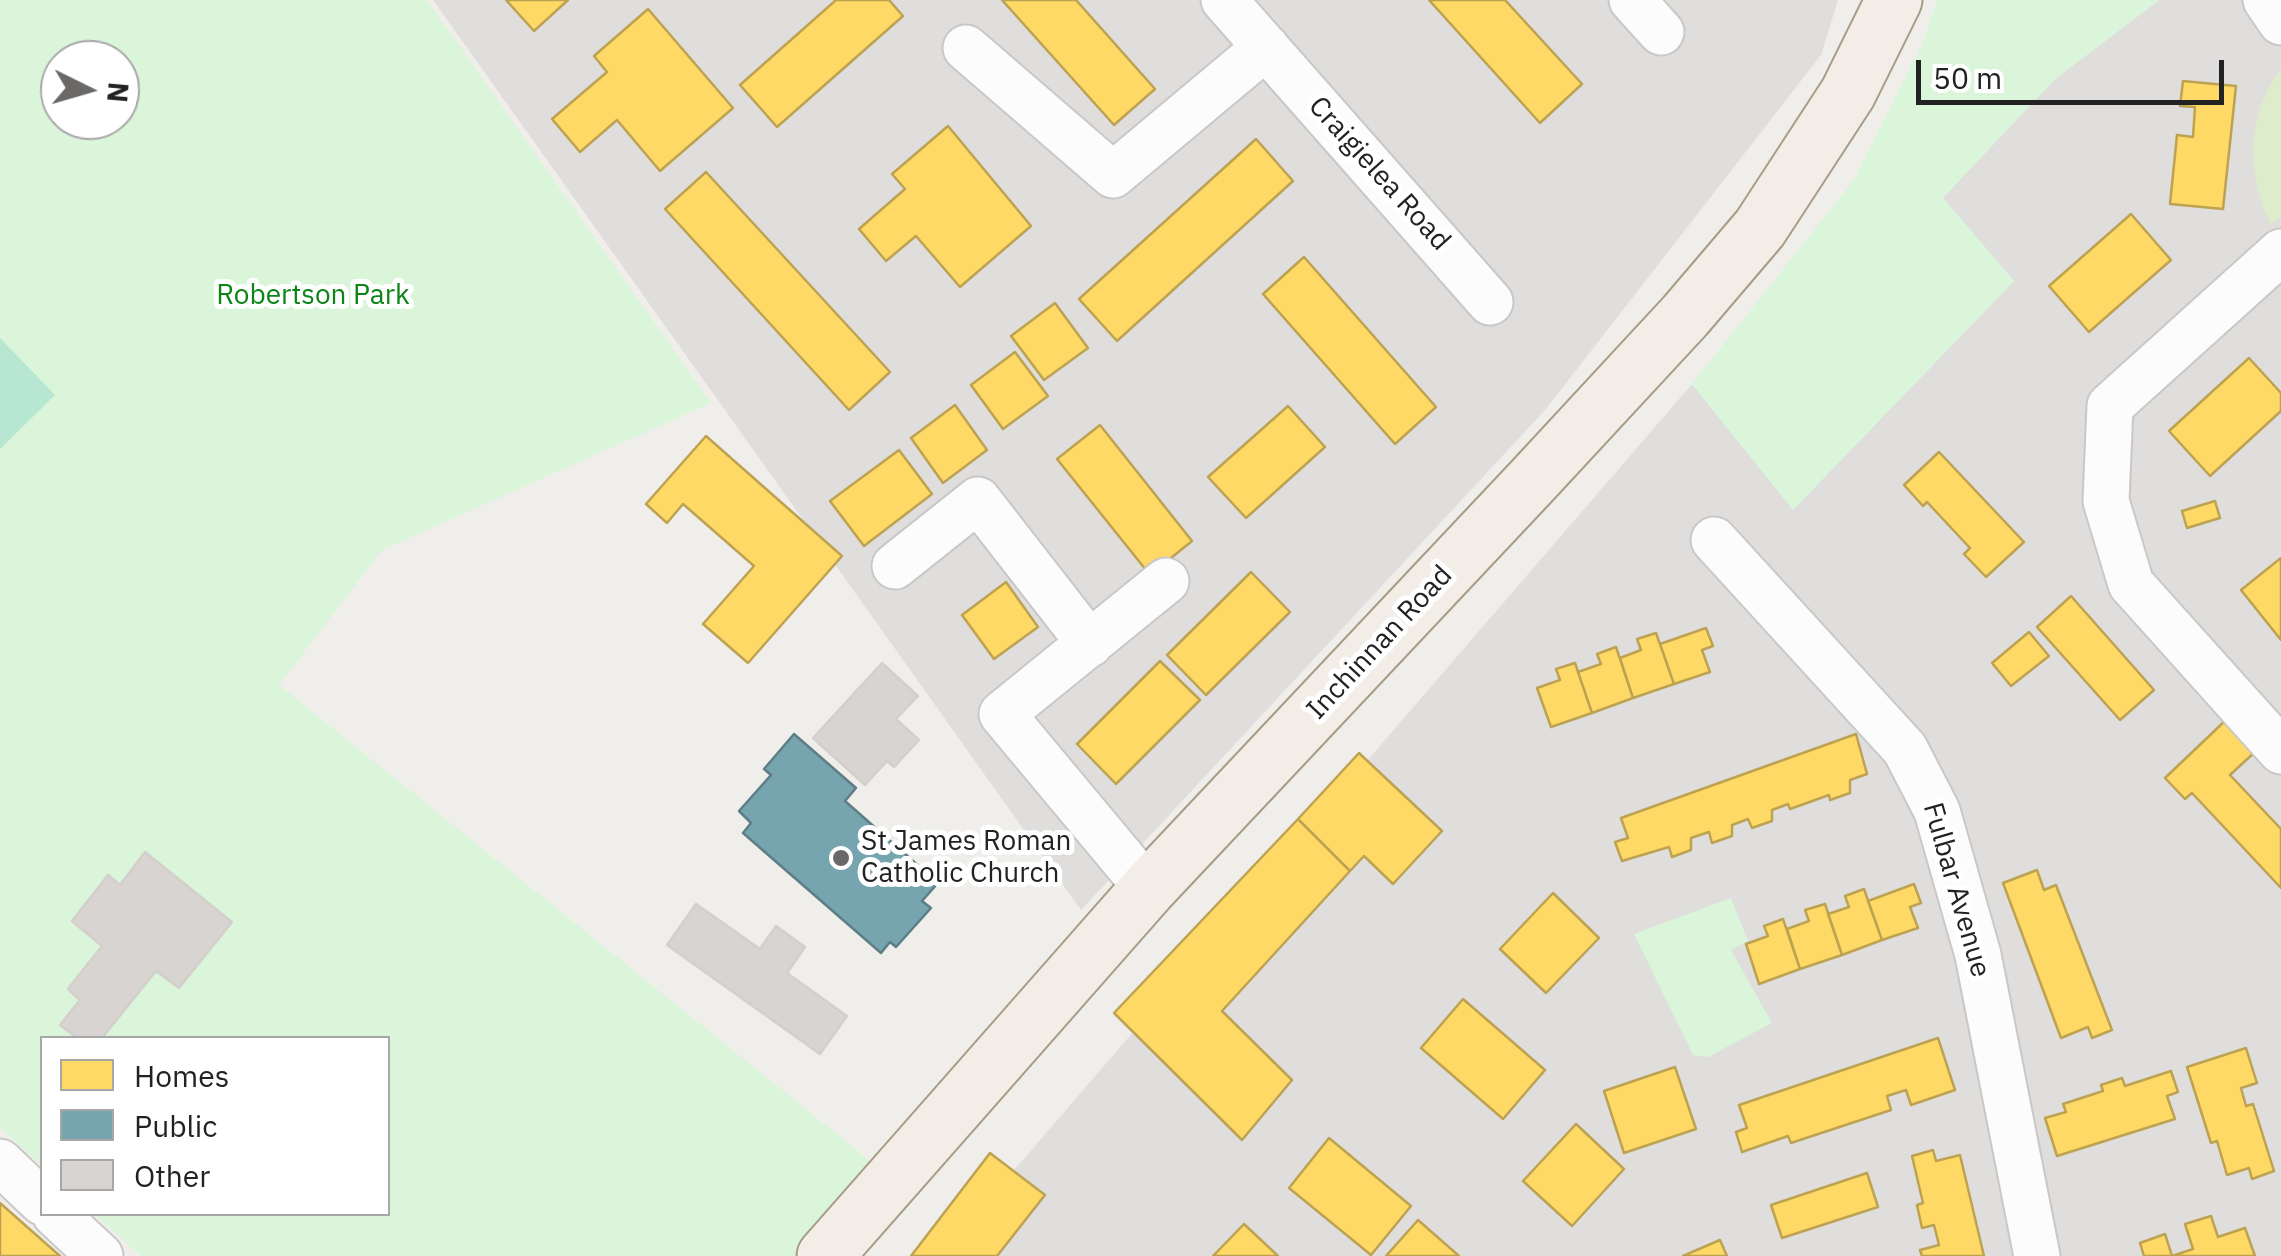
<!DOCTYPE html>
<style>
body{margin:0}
#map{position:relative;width:2281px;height:1256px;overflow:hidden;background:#f0eeeb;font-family:"IBM Plex Sans",sans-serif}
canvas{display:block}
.legend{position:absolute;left:40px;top:1036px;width:350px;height:180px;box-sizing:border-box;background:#fff;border:2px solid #a7a7a7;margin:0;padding:12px 18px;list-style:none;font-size:30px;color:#222}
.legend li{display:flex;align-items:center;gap:20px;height:50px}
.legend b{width:50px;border:2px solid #a7a7a7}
.north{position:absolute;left:40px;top:40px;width:100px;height:100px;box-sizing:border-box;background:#fff;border:2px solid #a7a7a7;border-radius:50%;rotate:95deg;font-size:28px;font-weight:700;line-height:40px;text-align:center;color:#222}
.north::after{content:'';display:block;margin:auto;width:35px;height:45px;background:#6a6968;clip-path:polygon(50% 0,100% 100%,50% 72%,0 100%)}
.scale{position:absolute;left:1916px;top:60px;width:308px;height:45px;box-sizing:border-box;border:5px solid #222;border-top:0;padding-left:12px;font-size:30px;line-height:35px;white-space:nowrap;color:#222;-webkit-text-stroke:8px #fff;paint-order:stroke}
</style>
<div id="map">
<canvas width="2281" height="1256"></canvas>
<ul class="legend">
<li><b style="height:28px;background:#ffd966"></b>Homes</li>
<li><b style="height:28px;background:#76a5af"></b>Public</li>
<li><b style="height:28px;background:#d7d4d2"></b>Other</li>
</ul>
<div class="north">N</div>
<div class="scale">50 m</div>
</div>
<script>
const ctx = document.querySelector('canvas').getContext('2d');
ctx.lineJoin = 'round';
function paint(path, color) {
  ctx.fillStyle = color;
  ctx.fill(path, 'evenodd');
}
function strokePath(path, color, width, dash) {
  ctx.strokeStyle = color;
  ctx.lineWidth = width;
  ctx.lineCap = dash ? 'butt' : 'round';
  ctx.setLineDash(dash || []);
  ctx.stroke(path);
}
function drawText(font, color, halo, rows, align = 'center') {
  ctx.font = font + ' "IBM Plex Sans",sans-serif';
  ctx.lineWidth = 10;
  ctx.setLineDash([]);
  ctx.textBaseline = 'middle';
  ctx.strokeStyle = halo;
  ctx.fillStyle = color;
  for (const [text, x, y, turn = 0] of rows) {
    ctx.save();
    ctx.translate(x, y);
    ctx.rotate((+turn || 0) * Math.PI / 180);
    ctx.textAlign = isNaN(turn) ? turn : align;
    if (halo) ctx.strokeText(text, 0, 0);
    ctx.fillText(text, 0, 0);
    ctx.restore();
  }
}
paint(new Path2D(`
 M433,0H1838L1821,55L1546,409L1081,910Z
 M2159,0H2281V1256H940L1692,384L1793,509L2014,281L1942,198L2055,79Z`), '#dfdedc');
paint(new Path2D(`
 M2281,69V217L2271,225C2246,175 2246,114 2281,69Z`), '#ddeccb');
paint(new Path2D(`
 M0,0H427L711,403L382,550L279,685L874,1164L795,1256H141L94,1214H388V1038H42V1166L0,1127ZM60,60H120V120H60Z
 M1937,0H2159L2055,79L1943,198L2014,281L1793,510L1692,384L1853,181L1922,45Z
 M1731,898L1748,941L1731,950L1772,1023L1708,1057L1693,1055L1634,934Z`), '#daf5da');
paint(new Path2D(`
 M0,338L55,395L0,449Z`), '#b7e6d2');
const homes = new Path2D(`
 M506,0H568L534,31Z
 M836,0H889L903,16L777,127L740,85Z
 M1002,0H1076L1155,89L1114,125Z
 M1429,0H1505L1582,84L1540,123Z
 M648,9L733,108L660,171L617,120L580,152L552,119L607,72L594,56Z
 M2183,81L2236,86L2223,209L2170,204L2177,135L2193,137L2195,107L2180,106Z
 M948,126L1031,226L960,287L916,236L886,261L859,229L905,189L892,174Z
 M1256,139L1293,181L1117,341L1079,299Z
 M706,172L890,372L849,410L665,209Z
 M2131,214L2171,260L2089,332L2049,286Z
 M1304,257L1436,407L1395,444L1263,294Z
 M1055,303L1088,348L1044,380L1011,336Z
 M1015,352L1048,396L1003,429L971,385Z
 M2249,358L2281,393V411L2210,476L2169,431Z
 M955,405L987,450L943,483L911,438Z
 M1288,406L1325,447L1246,518L1208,477Z
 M1100,425L1192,541L1150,575L1057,459Z
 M706,436L842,556L748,663L703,624L754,566L683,504L667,523L646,504Z
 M899,450L932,494L864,546L830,501Z
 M1939,452L2024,542L1986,577L1964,554L1970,548L1927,502L1923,506L1904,485Z
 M2215,501L2220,518L2187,528L2182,511Z
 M2281,558V640L2241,590Z
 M1251,572L1290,612L1206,695L1167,655Z
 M1006,582L1038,627L994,659L962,615Z
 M2071,596L2154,690L2120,720L2037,627Z
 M1706,628L1713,646L1702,650L1710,672L1674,684L1660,644Z
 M2029,632L2049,656L2011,686L1992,663Z
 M1656,633L1674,684L1633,698L1620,658L1641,650L1637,639Z
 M1616,647L1633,698L1592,713L1578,672L1601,664L1597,654Z
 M1160,661L1200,700L1116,784L1077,744Z
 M1575,663L1592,713L1551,727L1537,688L1560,680L1556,669Z
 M2228,718L2257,750L2230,775L2281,829V888L2192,793L2185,799L2165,778Z
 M1856,734L1867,774L1850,780V793L1830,800L1829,795L1790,809L1788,804L1772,810V821L1752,828L1748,819L1732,825V836L1712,843L1709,832L1691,838V850L1672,857L1669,847L1622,861L1615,842L1628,838L1621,818Z
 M1359,753L1442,831L1393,884L1364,856L1350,871L1298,819Z
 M1298,819L1350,871L1222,1011L1292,1080L1242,1140L1114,1013Z
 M2037,870L2044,890L2056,885L2112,1030L2092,1038L2088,1027L2061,1038L2003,883Z
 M1914,884L1921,903L1910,907L1918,928L1882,940L1868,901Z
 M1864,889L1882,940L1842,955L1828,914L1849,907L1845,896Z
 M1553,893L1599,938L1546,993L1500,949Z
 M1825,904L1842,955L1800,969L1787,929L1809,921L1805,910Z
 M1783,919L1800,969L1759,984L1746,944L1768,936L1764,926Z
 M1463,999L1545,1070L1503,1119L1421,1048Z
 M1938,1038L1955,1090L1911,1105L1906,1090L1887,1096L1891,1110L1791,1143L1788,1136L1742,1152L1736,1132L1747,1128L1739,1105Z
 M2246,1048L2257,1083L2241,1088L2246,1106L2253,1104L2274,1171L2252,1179L2249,1168L2227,1175L2217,1141L2211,1143L2187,1067Z
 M1675,1067L1696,1129L1624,1153L1604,1091Z
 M2171,1071L2178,1092L2167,1096L2175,1119L2057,1156L2045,1118L2066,1112L2063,1104L2103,1091L2101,1085L2122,1078L2125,1086Z
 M1576,1124L1624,1169L1572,1226L1523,1181Z
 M1329,1138L1411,1206L1371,1255L1289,1188Z
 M1933,1150L1936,1161L1960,1155L1984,1256H1922L1920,1250L1939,1245L1934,1225L1922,1228L1917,1205L1923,1203L1912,1156Z
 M990,1153L1045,1195L997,1256H911Z
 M1867,1173L1878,1207L1782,1238L1771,1205Z
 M0,1203L60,1256H0Z
 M2211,1216L2218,1237L2245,1228L2255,1256H2144L2140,1243L2165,1234L2172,1256L2193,1249L2185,1224Z
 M1418,1220L1459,1256H1386Z
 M1244,1224L1278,1256H1213Z
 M1720,1240L1727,1256H1683Z`);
paint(homes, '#ffd966');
strokePath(homes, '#bda252', 2.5);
const public = new Path2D(`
 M794,734L856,788L845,801L938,883L922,901L931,908L896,947L890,942L881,953L743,833L751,823L739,811L771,775L764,769Z`);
paint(public, '#76a5af');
strokePath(public, '#5d7e85', 2.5);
const building = new Path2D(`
 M882,663L918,696L896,719L919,740L894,767L887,761L865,785L813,738Z
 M145,852L232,922L179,988L156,971L102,1038H77L60,1025L80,1000L68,989L102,946L72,921L108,875L120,885Z
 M696,904L760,949L776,926L805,947L787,973L847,1016L820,1054L667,945Z`);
paint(building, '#d7d4d2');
strokePath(building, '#d3d0cc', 2.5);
const minor = new Path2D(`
 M1224,0L1490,302
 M1632,0L1661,32
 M2266,0L2281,22
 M966,48L1113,175L1266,47
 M2281,252L2110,406L2106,501L2131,584L2281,751
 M1714,540L1905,749L1937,811L1978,955L2037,1256
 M895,566L978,500L1090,644
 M1148,889L1002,714L1166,581
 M0,1162L42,1202
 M55,1214L100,1256`);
const major = new Path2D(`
 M825,1256L1148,889L1534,479L1685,316L1760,228L1848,93L1894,0`);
strokePath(minor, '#c9c8c7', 49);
strokePath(major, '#a79c86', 59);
strokePath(minor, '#fdfcfc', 45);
strokePath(major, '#f3ede7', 55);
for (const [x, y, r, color] of [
 [841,858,10,"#6a6968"]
]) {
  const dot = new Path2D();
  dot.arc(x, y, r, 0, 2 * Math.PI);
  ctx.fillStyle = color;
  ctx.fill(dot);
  strokePath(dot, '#fff', 4);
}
drawText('28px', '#222', '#fff', [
 ["Craigielea Road",1379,174,48],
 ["Inchinnan Road",1380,643,-47],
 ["Fulbar Avenue",1956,890,74]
]);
drawText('28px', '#0c8416', '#fff', [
 ["Robertson Park",313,296]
]);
drawText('28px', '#222', '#fff', [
 ["St James Roman",861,842],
 ["Catholic Church",861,874]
], 'left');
</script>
